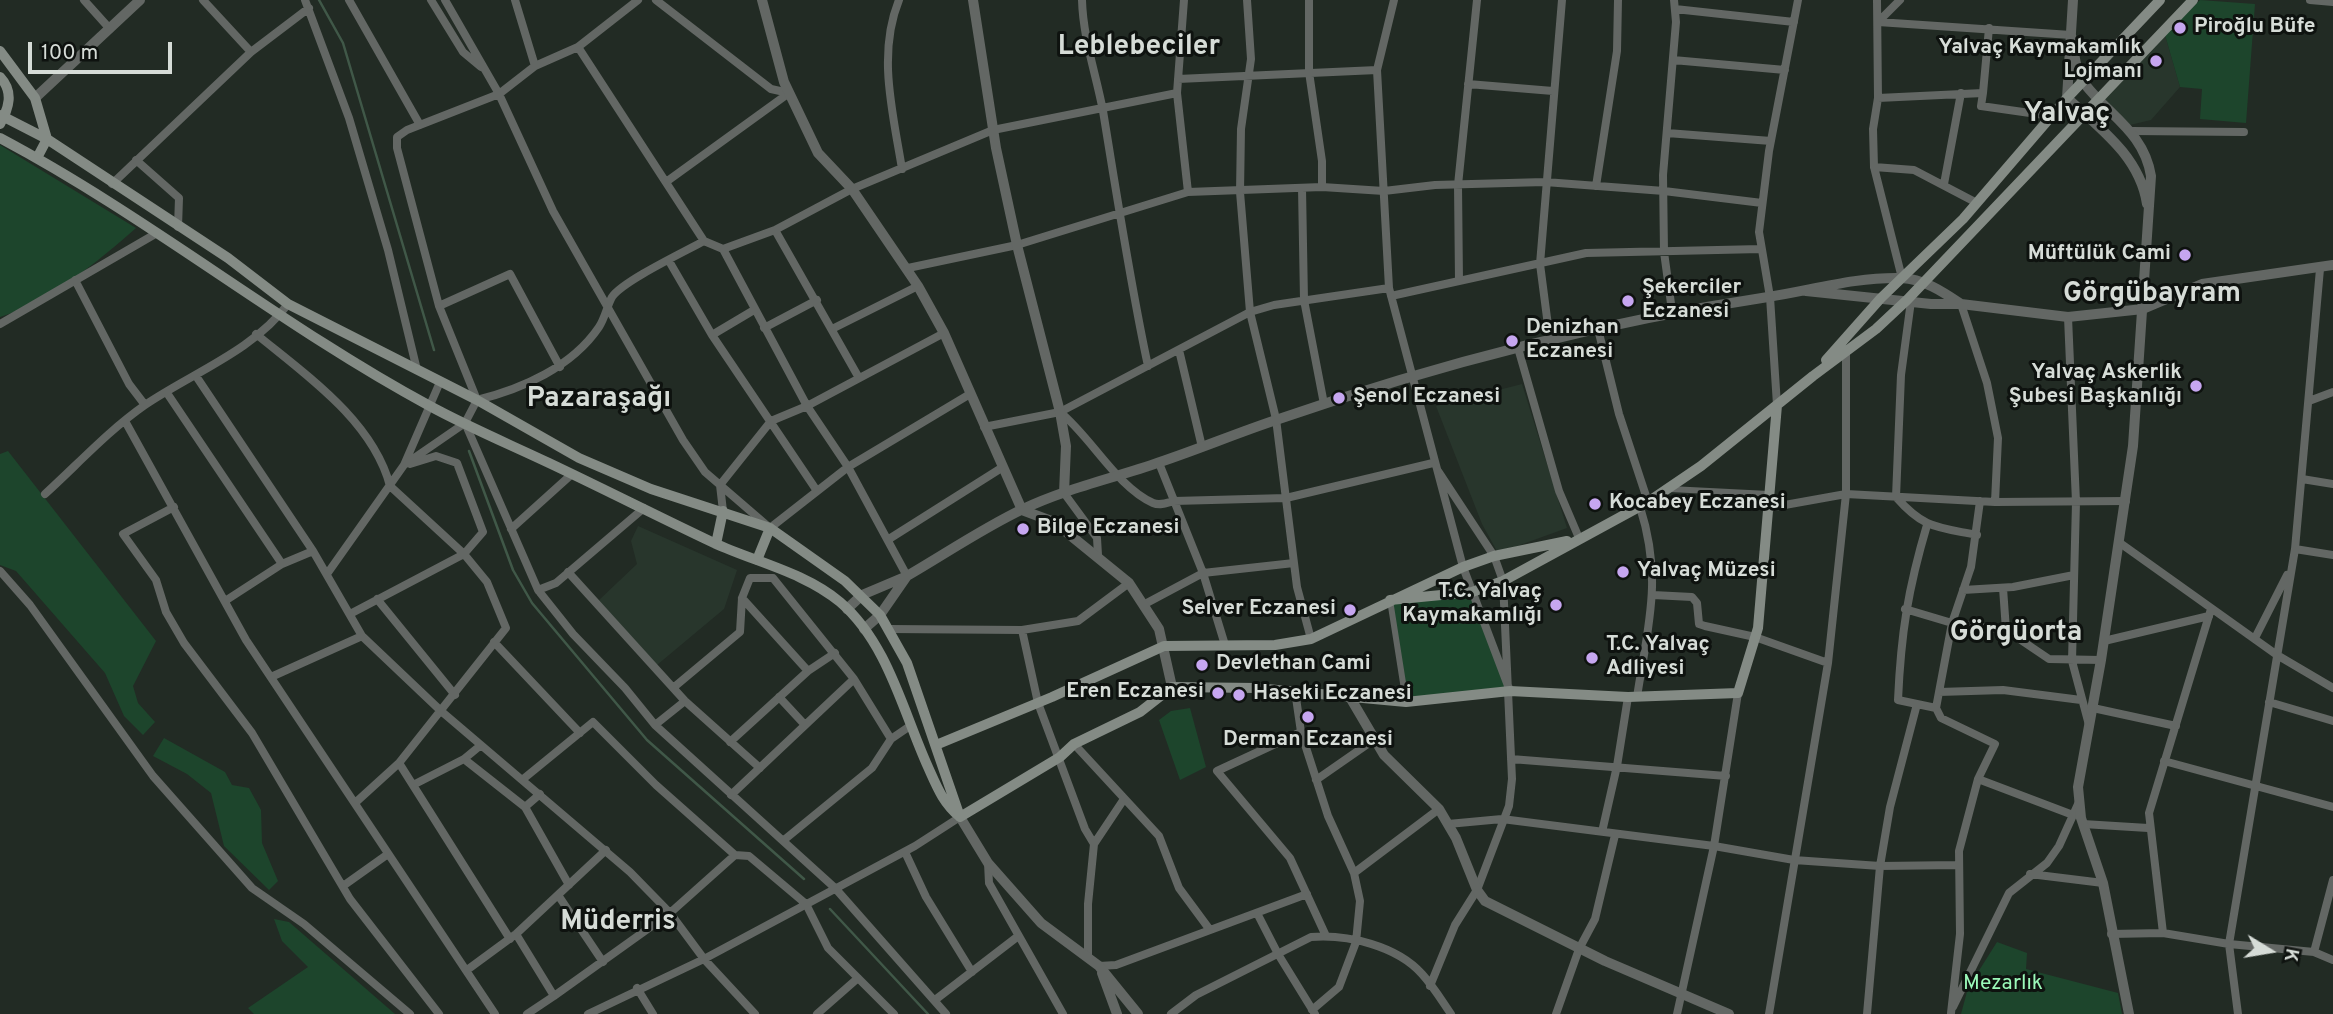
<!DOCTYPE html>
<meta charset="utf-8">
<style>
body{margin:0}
#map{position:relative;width:2333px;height:1014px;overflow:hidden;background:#222b24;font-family:Overpass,sans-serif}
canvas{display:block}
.north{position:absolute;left:2235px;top:916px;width:70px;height:70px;-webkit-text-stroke:5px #0e120f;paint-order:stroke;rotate:101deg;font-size:19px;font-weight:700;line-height:28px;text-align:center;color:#d6dcd7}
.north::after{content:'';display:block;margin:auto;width:24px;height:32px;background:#d6dcd7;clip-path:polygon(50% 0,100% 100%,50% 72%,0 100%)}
.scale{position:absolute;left:28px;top:42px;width:144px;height:32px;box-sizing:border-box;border:4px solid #d6dcd7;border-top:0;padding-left:9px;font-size:21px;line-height:24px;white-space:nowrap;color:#d6dcd7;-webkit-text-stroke:5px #0e120f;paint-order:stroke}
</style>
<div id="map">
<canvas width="2333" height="1014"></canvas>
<div class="north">K</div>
<div class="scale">100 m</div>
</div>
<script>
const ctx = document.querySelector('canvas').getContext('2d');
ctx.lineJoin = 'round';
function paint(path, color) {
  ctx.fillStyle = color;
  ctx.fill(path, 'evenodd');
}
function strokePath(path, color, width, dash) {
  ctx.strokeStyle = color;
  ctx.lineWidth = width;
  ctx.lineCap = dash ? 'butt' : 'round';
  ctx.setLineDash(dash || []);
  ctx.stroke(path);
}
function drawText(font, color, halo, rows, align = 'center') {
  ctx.font = font + ' Overpass,sans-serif';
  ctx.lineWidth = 6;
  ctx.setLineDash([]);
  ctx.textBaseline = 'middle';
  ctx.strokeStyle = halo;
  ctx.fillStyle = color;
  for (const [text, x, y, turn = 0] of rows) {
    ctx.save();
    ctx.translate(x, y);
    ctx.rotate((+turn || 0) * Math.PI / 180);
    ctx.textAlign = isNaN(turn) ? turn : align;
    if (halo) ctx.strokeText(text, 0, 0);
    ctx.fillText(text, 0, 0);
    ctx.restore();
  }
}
paint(new Path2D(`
 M2165,35L2180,87L2151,120L2130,125L2103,99Z
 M1522,384L1567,528L1498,553L1482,524L1436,406Z
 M638,526L737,570L724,609L657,665L598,601L637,564L631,541Z`), '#28362c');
paint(new Path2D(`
 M2200,0L2255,4L2246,123L2200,119L2202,89L2180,87L2165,35Z
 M0,145L136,228C99,261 47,303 0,317Z
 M8,451L156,641L133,686L138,703L155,722L143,735L124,716L105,673L16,571L0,565V454Z
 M1472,592L1510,691L1406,702L1390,600Z
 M1190,708L1206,767L1180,780L1159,720L1171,711Z
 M164,738L225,772L232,785L249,788L261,810L262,843L278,881L269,890L224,846L211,793L187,774L153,756Z
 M274,919L289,922L395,1014H254L248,1008L308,967L282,941Z
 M1997,942L2027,953L2026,969L2118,993L2122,1014H1961L1968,988Z`), '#1d452c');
strokePath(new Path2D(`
 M319,0L343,43L434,350
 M469,451L513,570L532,603L647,740L804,879
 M830,909L928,1014`), '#405848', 2.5);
strokePath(new Path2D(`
 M1670,489L1769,494
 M1390,600L1406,702`), '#636764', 6);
strokePath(new Path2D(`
 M84,0L110,29
 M203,0L251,52
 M305,0L349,118L388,250L417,370
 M349,0L420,125
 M431,0L463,52L481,67
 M445,0L499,94L553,211L683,440L705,472L770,528L848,467L970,394
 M515,0L535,66
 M656,0L771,89L789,93
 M899,0C877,54 893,113 902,169
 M1082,0C1083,38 1096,74 1103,111C1117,196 1130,282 1148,366
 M1184,0L1177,93L1188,192
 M1247,0L1251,59L1241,129L1240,192L1250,312L1276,419L1297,587L1311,639
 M1309,0V72L1322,161V187
 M1394,0L1377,70L1389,288L1463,567L1510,691
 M1877,0L1878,98L1873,129L1874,167L1902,278
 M2310,0L2333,2
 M1675,9L1794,22
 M1878,22L2071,35
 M1878,22L1900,0
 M578,47L704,241L723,249L807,406L848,467L907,576
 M1673,60L1785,70
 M1178,79L1377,70
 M1468,84L1553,91
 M1983,93L1981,106L2051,116
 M1878,98L1983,93L1989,28
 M2132,131L2244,132
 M1667,133L1771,141
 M136,160L179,198L178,227
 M1874,167L1914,170L1977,203
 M666,182L789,93
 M112,184L251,52L309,8
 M1944,184L1961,93
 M1596,186L1617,51L1618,0
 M1302,188L1304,300L1324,404
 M775,230L859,378
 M723,249L775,230L852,189L993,130L1177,93
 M669,261L712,335L817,491
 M908,268L1017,245L1188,192L1322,187L1384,191L1435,185L1545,182L1664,191L1762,203
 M75,280L129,384L145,405
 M1459,281L1458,185L1477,0
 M1391,296L1586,253L1761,249
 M1911,301L1901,375L1896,497C1924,529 1937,527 1977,535
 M1961,304L1987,383L1998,438L1995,502
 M439,306L510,274L560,367
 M1672,311L1664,252L1663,175L1676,22L1674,0
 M2068,317L2076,502L2072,661L2089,725
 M0,324L157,233
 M764,328L817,300
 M834,328L918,286
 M1598,329L1619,414L1648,502
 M256,334C306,375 373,421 390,486L464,554L487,582L506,628L399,763L355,803
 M712,335L754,310
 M1550,341L1540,264L1562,0
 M1518,348L1559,491L1579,538
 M1179,350L1202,447
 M196,376L313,551L362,636L441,711L630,872L670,913L704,959L755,1014
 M167,393L282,564
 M477,400C522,389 572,367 599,327C605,318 607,306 612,297C623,281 684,252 704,241
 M2309,401L2333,392
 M1777,405L1770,297L1759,232L1769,151L1798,0
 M1060,412C1091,437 1117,487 1153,503C1160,506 1167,503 1174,501L1286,498L1433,463
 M125,421L246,640L495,1014
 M465,423L538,590L573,634L625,688L655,725L835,888L946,1014
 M984,427L1060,412L1250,312L1274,305L1389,288
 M1159,463L1203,573L1225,645
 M404,465L465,423L477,400L439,306L397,148V137L407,130L499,94L535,66L578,47L638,0
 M2302,479L2333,484
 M1064,493L1097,538L1098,555
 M45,494C77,465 109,430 145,405C192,373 253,351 288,304
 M174,507L123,534L156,580L166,612L184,643L252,733L350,899L439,1014
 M1768,508L1846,494L1995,502L2126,501
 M723,511L720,485L771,421L807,406L944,333
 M1927,525C1908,589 1901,633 1898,700L1936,708L1941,718L1995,744L1978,779L1959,851L1960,934L1951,1013
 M511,529L572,474
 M889,539L1003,467
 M2120,543L2277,655L2333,688
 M2295,549L2333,555
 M0,571L30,605L153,776L252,888L304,924L410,1014
 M568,572L685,701L760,768
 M327,574L404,465L440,382
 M2003,588L2006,630
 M538,590L556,583L644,508
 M1963,590L2013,587L2074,575
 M1653,595L1692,597L1697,603L1699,624L1705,626L1755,637L1828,663
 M742,598L808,671
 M377,599L455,695
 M225,601L282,564L313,551
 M1143,605L1203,573L1294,563
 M1905,609L1952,623L2006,630L2049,659L2101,660
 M350,614L464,554L483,532L457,463L436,456L410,464
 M889,629L1022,630L1078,621L1129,583
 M1022,630L1038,703L1085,829L1094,844
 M2255,638L2287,575
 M2104,641L2209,616
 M494,642L580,733
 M271,677L362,636
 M673,688L740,632L742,598L750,578H773L854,679L891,739
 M1295,691L1301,732L1328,816L1354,873L1360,901L1356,942L1339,987L1312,1010
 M1939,692L2003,690L2081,700
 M779,697L805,725
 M1637,697C1648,625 1663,579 1640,507
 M2269,702L2333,721
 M1936,708L1952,623L1971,567L1980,501
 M2093,708L2176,726
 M655,725L685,701
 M1301,732L1217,771L1290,858L1326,936
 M730,742L808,671L835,653
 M1074,744L1159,836L1179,888L1210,930
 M464,759L525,807L569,885
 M1511,759L1726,776
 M2164,761L2333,807
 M399,763L510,939
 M1978,779L2073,815
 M522,780L593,722L656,785L735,855L749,856L806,904L828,948L894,1014
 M1316,780L1375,739
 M413,785L464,759L481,745
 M731,795L854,679
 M525,807L540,794
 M1448,824L1502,819L1714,846L1794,860L1880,866L1958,865
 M2083,824L2148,828
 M1602,832L1617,766L1628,697
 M784,840L872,768L891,739L910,726
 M905,852L926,897L972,972
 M988,863L989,883L1063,1014
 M1354,873L1439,809
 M2030,874L2103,883
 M343,886L388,854
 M558,895L603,962
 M1257,913L1278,954L1315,1014
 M2163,933L2149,813L2211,609
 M516,934L554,996L670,913L735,855
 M2111,934L2163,933L2229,944L2314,952L2333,960
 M2314,952L2333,880
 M1088,958V904L1094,844L1124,799
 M1099,966L1116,965L1307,894
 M467,970L516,934L606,850
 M1430,986L1455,925L1477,890L1509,806L1512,779L1503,581L1494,556L1438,471
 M637,988L653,1014
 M935,1000L1017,937
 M1953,1007L2009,893L2047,863L2059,846L2079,802
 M527,1014L554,996
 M588,1014L704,959L915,846L960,817
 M817,1014L858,978
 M1171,1014L1196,995L1311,937C1348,934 1397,946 1422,974C1433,986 1442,1001 1451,1014
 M1556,1014L1579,949L1595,919L1615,835
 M1677,1014L1714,846L1738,693
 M1769,1014L1828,663L1846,494V349
 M1867,1014L1880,866L1890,807L1917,704
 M2238,1014L2229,944L2295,549L2320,269`), '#636764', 8);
strokePath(new Path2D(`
 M762,0L784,82L818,153L852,189L918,286L944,333L1022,510L1054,522L1129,583L1159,629L1172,687
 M973,0L996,148L1017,245L1060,412L1066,446L1064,493
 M2073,0L2067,98C2100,128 2140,157 2147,204
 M2071,35C2074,49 2075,72 2084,83C2109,116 2144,132 2151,176L2133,446L2101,660L2078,787L2081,818L2103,883L2129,1014
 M35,98L140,0
 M1961,304L2068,317L2143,309L2202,284L2333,265
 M907,576C945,554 983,528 1023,509C1067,488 1115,478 1160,462C1199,449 1237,433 1276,420C1435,365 1602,322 1768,297C1813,290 1855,277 1901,278C1924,279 1943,292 1961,304H1931L1806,291
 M847,609L862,595L907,576L880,615L864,629
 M1351,699L1384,755L1439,809L1456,838L1477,890L1485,901L1605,961L1729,1014
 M960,817L988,863L1041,923L1099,966L1138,1014
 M1102,973L1117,1014`), '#636764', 10);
strokePath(new Path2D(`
 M0,51L35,98L47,139L37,158
 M0,77C14,92 9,108 0,124
 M0,115L47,139L228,258L288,304L477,400L579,458L651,489L770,528L845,581L880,615L907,663L960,817
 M0,138C149,217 280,325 428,405C468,427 509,444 549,463C604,489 659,517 714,543C755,562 804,572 840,602C888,643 903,712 928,767C937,787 943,803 960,817
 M1826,360L1881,298L1963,219L2067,98L2160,0
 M716,544L723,511
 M757,560L770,528
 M1390,600L1472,592L1503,581L1648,502L1701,466L1813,376L1876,329L1907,300L2193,0
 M936,745L1052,697L1164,646L1275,645L1311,639L1463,567L1494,556L1567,541
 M960,817L1060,757L1074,744L1140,712L1172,687L1256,688L1406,702L1510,691L1628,697L1738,693L1758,628L1777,405`), '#848b85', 10);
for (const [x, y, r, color] of [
 [2180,28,7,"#c6a6f0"],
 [2156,61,7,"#c6a6f0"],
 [2185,255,7,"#c6a6f0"],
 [1628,301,7,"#c6a6f0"],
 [1512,341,7,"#c6a6f0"],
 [2196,386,7,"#c6a6f0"],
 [1339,398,7,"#c6a6f0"],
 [1595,504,7,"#c6a6f0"],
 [1023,529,7,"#c6a6f0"],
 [1623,572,7,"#c6a6f0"],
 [1556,605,7,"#c6a6f0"],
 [1350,610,7,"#c6a6f0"],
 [1592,658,7,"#c6a6f0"],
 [1202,665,7,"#c6a6f0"],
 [1218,693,7,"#c6a6f0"],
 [1239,695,7,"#c6a6f0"],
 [1308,717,7,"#c6a6f0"]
]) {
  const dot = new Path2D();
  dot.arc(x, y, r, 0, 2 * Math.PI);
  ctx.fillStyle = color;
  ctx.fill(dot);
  strokePath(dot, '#0e120f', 2.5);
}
drawText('bold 21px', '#d6dcd7', '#0e120f', [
 ["Piroğlu Büfe",2194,28],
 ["Yalvaç Kaymakamlık",2142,49,"right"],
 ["Lojmanı",2142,73,"right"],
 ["Müftülük Cami",2171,255,"right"],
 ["Şekerciler",1642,289],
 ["Eczanesi",1642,313],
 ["Denizhan",1526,329],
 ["Eczanesi",1526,353],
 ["Yalvaç Askerlik",2182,374,"right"],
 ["Şubesi Başkanlığı",2182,398,"right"],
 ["Şenol Eczanesi",1353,398],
 ["Kocabey Eczanesi",1609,504],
 ["Bilge Eczanesi",1037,529],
 ["Yalvaç Müzesi",1637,572],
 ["T.C. Yalvaç",1542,593,"right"],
 ["Kaymakamlığı",1542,617,"right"],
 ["Selver Eczanesi",1336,610,"right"],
 ["T.C. Yalvaç",1606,646],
 ["Adliyesi",1606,670],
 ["Devlethan Cami",1216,665],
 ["Eren Eczanesi",1204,693,"right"],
 ["Haseki Eczanesi",1253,695],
 ["Derman Eczanesi",1308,741,"center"]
], 'left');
drawText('21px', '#9bf9b9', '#0e120f', [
 ["Mezarlık",2003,985]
]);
drawText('bold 28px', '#d6dcd7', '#0e120f', [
 ["Leblebeciler",1139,48],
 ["Yalvaç",2067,115],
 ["Görgübayram",2152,295],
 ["Pazaraşağı",599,400],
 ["Görgüorta",2016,634],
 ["Müderris",618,923]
]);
</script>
